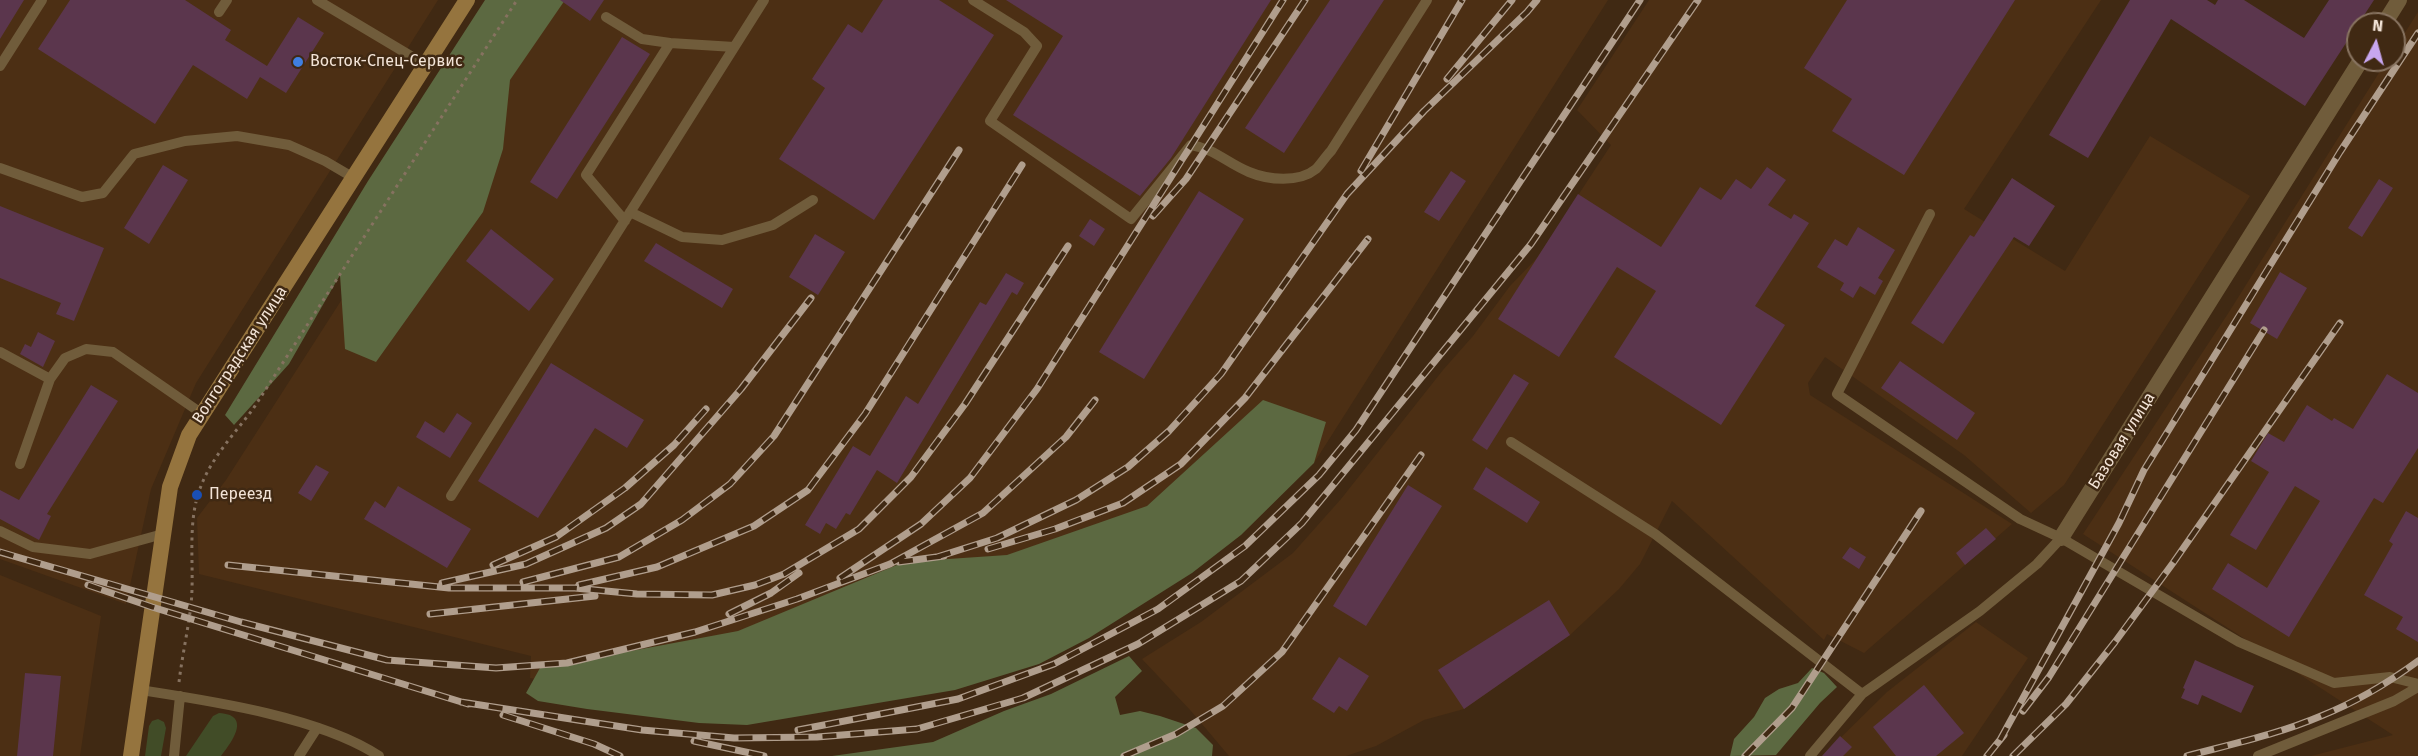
<!DOCTYPE html>
<meta charset="utf-8">
<style>
body{margin:0}
#map{position:relative;width:2418px;height:756px;overflow:hidden;background:#402913;font-family:"Fira Sans",sans-serif}
canvas{display:block}
.north{position:absolute;left:2346px;top:12px;width:60px;height:60px;box-sizing:border-box;background:#402913;border:2px solid #887461;border-radius:50%;rotate:6deg;font-size:16px;font-weight:700;line-height:24px;text-align:center;color:#f3e4d7}
.north::after{content:'';display:block;margin:auto;width:21px;height:27px;background:#c7a6ef;clip-path:polygon(50% 0,100% 100%,50% 72%,0 100%)}
</style>
<div id="map">
<canvas width="2418" height="756"></canvas>
<div class="north">N</div>
</div>
<script>
const ctx = document.querySelector('canvas').getContext('2d');
ctx.lineJoin = 'round';
function paint(path, color) {
  ctx.fillStyle = color;
  ctx.fill(path, 'evenodd');
}
function strokePath(path, color, width, dash) {
  ctx.strokeStyle = color;
  ctx.lineWidth = width;
  ctx.lineCap = dash ? 'butt' : 'round';
  ctx.setLineDash(dash || []);
  ctx.stroke(path);
}
function drawText(font, color, halo, rows, align = 'center') {
  ctx.font = font + ' "Fira Sans",sans-serif';
  ctx.lineWidth = 5;
  ctx.setLineDash([]);
  ctx.textBaseline = 'middle';
  ctx.strokeStyle = halo;
  ctx.fillStyle = color;
  for (const [text, x, y, turn = 0] of rows) {
    ctx.save();
    ctx.translate(x, y);
    ctx.rotate((+turn || 0) * Math.PI / 180);
    ctx.textAlign = isNaN(turn) ? turn : align;
    if (halo) ctx.strokeText(text, 0, 0);
    ctx.fillText(text, 0, 0);
    ctx.restore();
  }
}
paint(new Path2D(`
 M0,0H438L196,383L151,489L126,604L0,559Z
 M534,0H1608L1314,463L713,713L530,678L531,656L199,574L197,518L226,480Z
 M1649,0H2101L1964,209L2065,271L2150,136L2250,196L2064,485L2031,513L1964,455L1825,357L1808,383L1810,395L2012,524L1864,653L1827,634L1824,640L1672,501L1640,564L1619,589L1570,635L1464,709L1424,720L1376,746L1346,756H1229L1191,711L1142,659L1201,622L1293,553L1341,499L1443,370L1473,336L1510,286L1537,258L1611,145L1577,110Z
 M2418,12V756H2311L2393,735L2083,534L2229,312L2387,60H2394V50Z
 M0,575L101,616L80,756H0Z
 M1976,622L2028,658L1962,756H1822L1887,692Z`), '#4c2f14');
paint(new Path2D(`
 M219,713C252,715 232,742 221,756H186L213,716Z
 M158,719L164,722L166,728L161,756H145L149,726L152,721Z`), '#414c27');
paint(new Path2D(`
 M485,0H565L510,80L503,149L483,212L376,362L345,349L340,275L289,364L234,425L225,415L368,181Z
 M1263,400L1326,422L1314,463L1241,535L1192,573L1089,638L1039,664L955,690L747,725L699,723L587,709L538,701L526,693L540,668L738,631L904,562L1007,555L1147,506Z
 M1129,656L1142,671L1115,697L1120,715L1140,711L1160,716L1196,728L1213,745L1212,756H832L933,742L1004,711L1051,694Z
 M1812,668L1824,673L1837,687L1820,703L1776,755L1730,756L1734,739L1754,717L1765,698L1779,689L1798,683Z`), '#5c6941');
paint(new Path2D(`
 M0,0H24L0,39Z
 M70,0H185L231,30L225,40L267,66L298,17L324,33L286,93L260,77L247,99L193,65L155,124L38,49Z
 M560,0H604L590,21Z
 M883,0H939L994,35L874,220L779,159L825,88L812,79L848,24L862,33Z
 M1006,0H1271L1171,158L1140,196L1013,115L1063,36Z
 M1330,0H1384L1284,153L1245,128Z
 M1847,0H2015L1904,175L1832,131L1852,99L1804,68Z
 M2130,0H2207L2215,5L2218,0H2244L2304,38L2329,0H2374L2305,106L2171,19L2088,158L2049,135Z
 M622,37L650,54L557,199L530,182Z
 M163,165L188,180L149,244L124,228Z
 M1767,167L1786,180L1768,205L1791,219L1794,214L1809,223L1755,306L1785,325L1721,425L1614,357L1656,291L1617,267L1559,357L1498,319L1578,194L1661,247L1700,187L1721,200L1736,179L1751,189Z
 M1451,171L1466,181L1439,221L1424,212Z
 M2012,178L2055,206L2029,246L2014,237L1943,344L1911,323L1970,235L1974,237Z
 M2379,179L2393,188L2362,237L2348,228Z
 M1199,191L1244,219L1144,379L1099,352Z
 M0,206L104,248L74,321L56,314L61,303L0,278Z
 M1090,219L1105,229L1094,246L1079,236Z
 M1858,227L1895,250L1878,278L1883,281L1875,295L1860,286L1853,298L1840,290L1844,283L1817,267L1835,239L1847,246Z
 M491,229L554,279L529,311L466,261Z
 M815,234L845,252L818,295L789,277Z
 M656,243L733,289L722,308L644,261Z
 M2280,272L2307,288L2277,339L2250,323Z
 M1006,273L1024,283L1017,295L1012,292L897,483L877,470L850,515L846,513L836,529L826,523L820,534L805,525L853,446L870,456L906,396L918,404L980,302L986,305Z
 M38,332L55,341L43,367L20,354L25,344L31,347Z
 M1900,361L1975,413L1957,440L1881,388Z
 M551,363L644,420L627,448L595,428L538,518L478,481Z
 M1514,374L1529,383L1487,450L1472,440Z
 M2387,374L2418,393V448L2383,503L2374,498L2289,637L2212,589L2228,563L2267,588L2320,501L2295,486L2256,550L2230,535L2269,472L2251,461L2268,433L2284,442L2307,405L2332,421L2334,418L2353,429Z
 M91,385L118,401L47,514L51,516L39,540L0,519V490L19,500Z
 M457,413L472,423L450,458L416,437L425,421L444,433Z
 M316,465L329,472L311,501L298,493Z
 M1486,467L1540,502L1527,523L1473,489Z
 M1408,485L1442,506L1366,626L1333,606Z
 M398,486L471,529L447,568L364,519L375,501L385,508Z
 M2406,511L2418,518V642L2396,629L2403,617L2364,595L2393,544L2389,541Z
 M1986,528L1996,539L1965,565L1956,553Z
 M1850,547L1866,557L1859,569L1842,558Z
 M1549,600L1570,635L1464,709L1438,670Z
 M1339,657L1369,676L1347,711L1339,706L1334,713L1312,699Z
 M2195,660L2254,686L2241,713L2202,695L2198,705L2181,698L2185,689L2183,688Z
 M25,673L61,676L53,756H17Z
 M1924,685L1964,733L1936,756H1896L1873,727Z
 M1840,736L1852,747L1843,756H1822Z`), '#5b364d');
strokePath(new Path2D(`
 M179,682C182,657 188,630 191,605C195,566 186,523 201,486C212,457 235,433 253,409L517,0`), '#867260', 3, [3, 4.5]);
strokePath(new Path2D(`
 M317,0L426,65
 M973,0L1024,32L1037,46L990,121L1131,219L1191,145C1215,149 1227,163 1249,172C1268,180 1299,183 1316,169C1321,164 1326,156 1331,151L1427,0
 M219,12L227,0
 M606,17L642,39L670,43
 M0,66L42,0
 M0,168L82,197L103,193L134,154L185,141L237,136L289,145L325,161L354,178
 M630,212L682,237L722,240L773,225L813,200
 M1930,214L1837,394L2020,519L2061,538L2239,642L2334,683L2390,677L2418,684
 M625,221L586,175L670,43L734,47
 M0,352L50,379L65,358L86,349L113,352L201,413
 M1511,442L1655,534L1862,694
 M20,464L50,379
 M451,496L764,0
 M0,531L33,547L90,554L163,534
 M140,690C211,701 320,717 379,756
 M174,756L180,696
 M299,756L317,728
 M1810,756L1862,694L1980,611L2037,564L2061,538
 M2258,756L2394,701L2418,687`), '#705c3b', 10);
strokePath(new Path2D(`
 M2384,24L2399,0
 M2061,538L2361,60`), '#705c3b', 16);
strokePath(new Path2D(`
 M131,756L170,487L189,435L467,0`), '#95743e', 16);
const rail = new Path2D(`
 M1447,79L1512,0
 M1361,171L1462,0
 M1153,216L1186,179L1305,0
 M988,549L1055,529L1123,503L1181,464L1245,398L1368,239
 M0,552L241,622L387,660L496,668L567,663L695,632L797,599L890,564L983,513L1066,437L1095,400
 M937,557L997,538L1076,500L1128,467L1169,431L1221,374L1347,194L1424,111L1527,12L1537,0
 M899,562L944,556
 M228,565L449,588H575L637,594L712,595L755,585L784,574L859,529L911,477L965,404L1068,246
 M493,565L556,537L625,488L674,445L706,409
 M840,578L921,524L970,478L1037,389L1283,0
 M523,582L619,557L682,520L730,484L774,436L959,150
 M442,583L526,564L606,528L641,504L741,389L811,298
 M88,585L152,607L468,704
 M579,585L657,567L754,526L808,490L865,414L1022,165
 M430,614L595,596
 M729,614L771,593L799,573
 M461,702L642,730L734,738L817,737L917,729L1023,698L1138,644L1241,581L1302,523L1531,244L1698,0
 M2023,711L2049,677L2264,330
 M503,715L594,744L620,756
 M798,730L958,699L1054,664L1158,609L1245,546L1319,475L1356,430L1640,0
 M2000,740L2119,523L2144,470L2340,152L2418,33
 M694,741L764,756
 M1124,756L1176,734L1223,706L1282,652L1421,455
 M1745,756L1792,708L1921,511
 M1987,756L2004,735
 M2013,756L2066,704L2115,642L2173,563L2340,323
 M2187,756C2232,744 2279,734 2321,716C2356,702 2388,683 2418,661`);
strokePath(rail, '#b09e8d', 7);
strokePath(rail, '#402913', 4.5, [14]);
for (const [x, y, r, color] of [
 [298,62,6,"#3f7fe0"],
 [197,495,6,"#1a4fb4"]
]) {
  const dot = new Path2D();
  dot.arc(x, y, r, 0, 2 * Math.PI);
  ctx.fillStyle = color;
  ctx.fill(dot);
  strokePath(dot, '#402913', 2);
}
drawText('16px', '#f3e4d7', '#402913', [
 ["Восток-Спец-Сервис",310,62],
 ["Переезд",209,495]
], 'left');
drawText('16px', '#f3e4d7', '#402913', [
 ["Волгоградская улица",240,355,-57],
 ["Базовая улица",2122,441,-58]
]);
</script>
